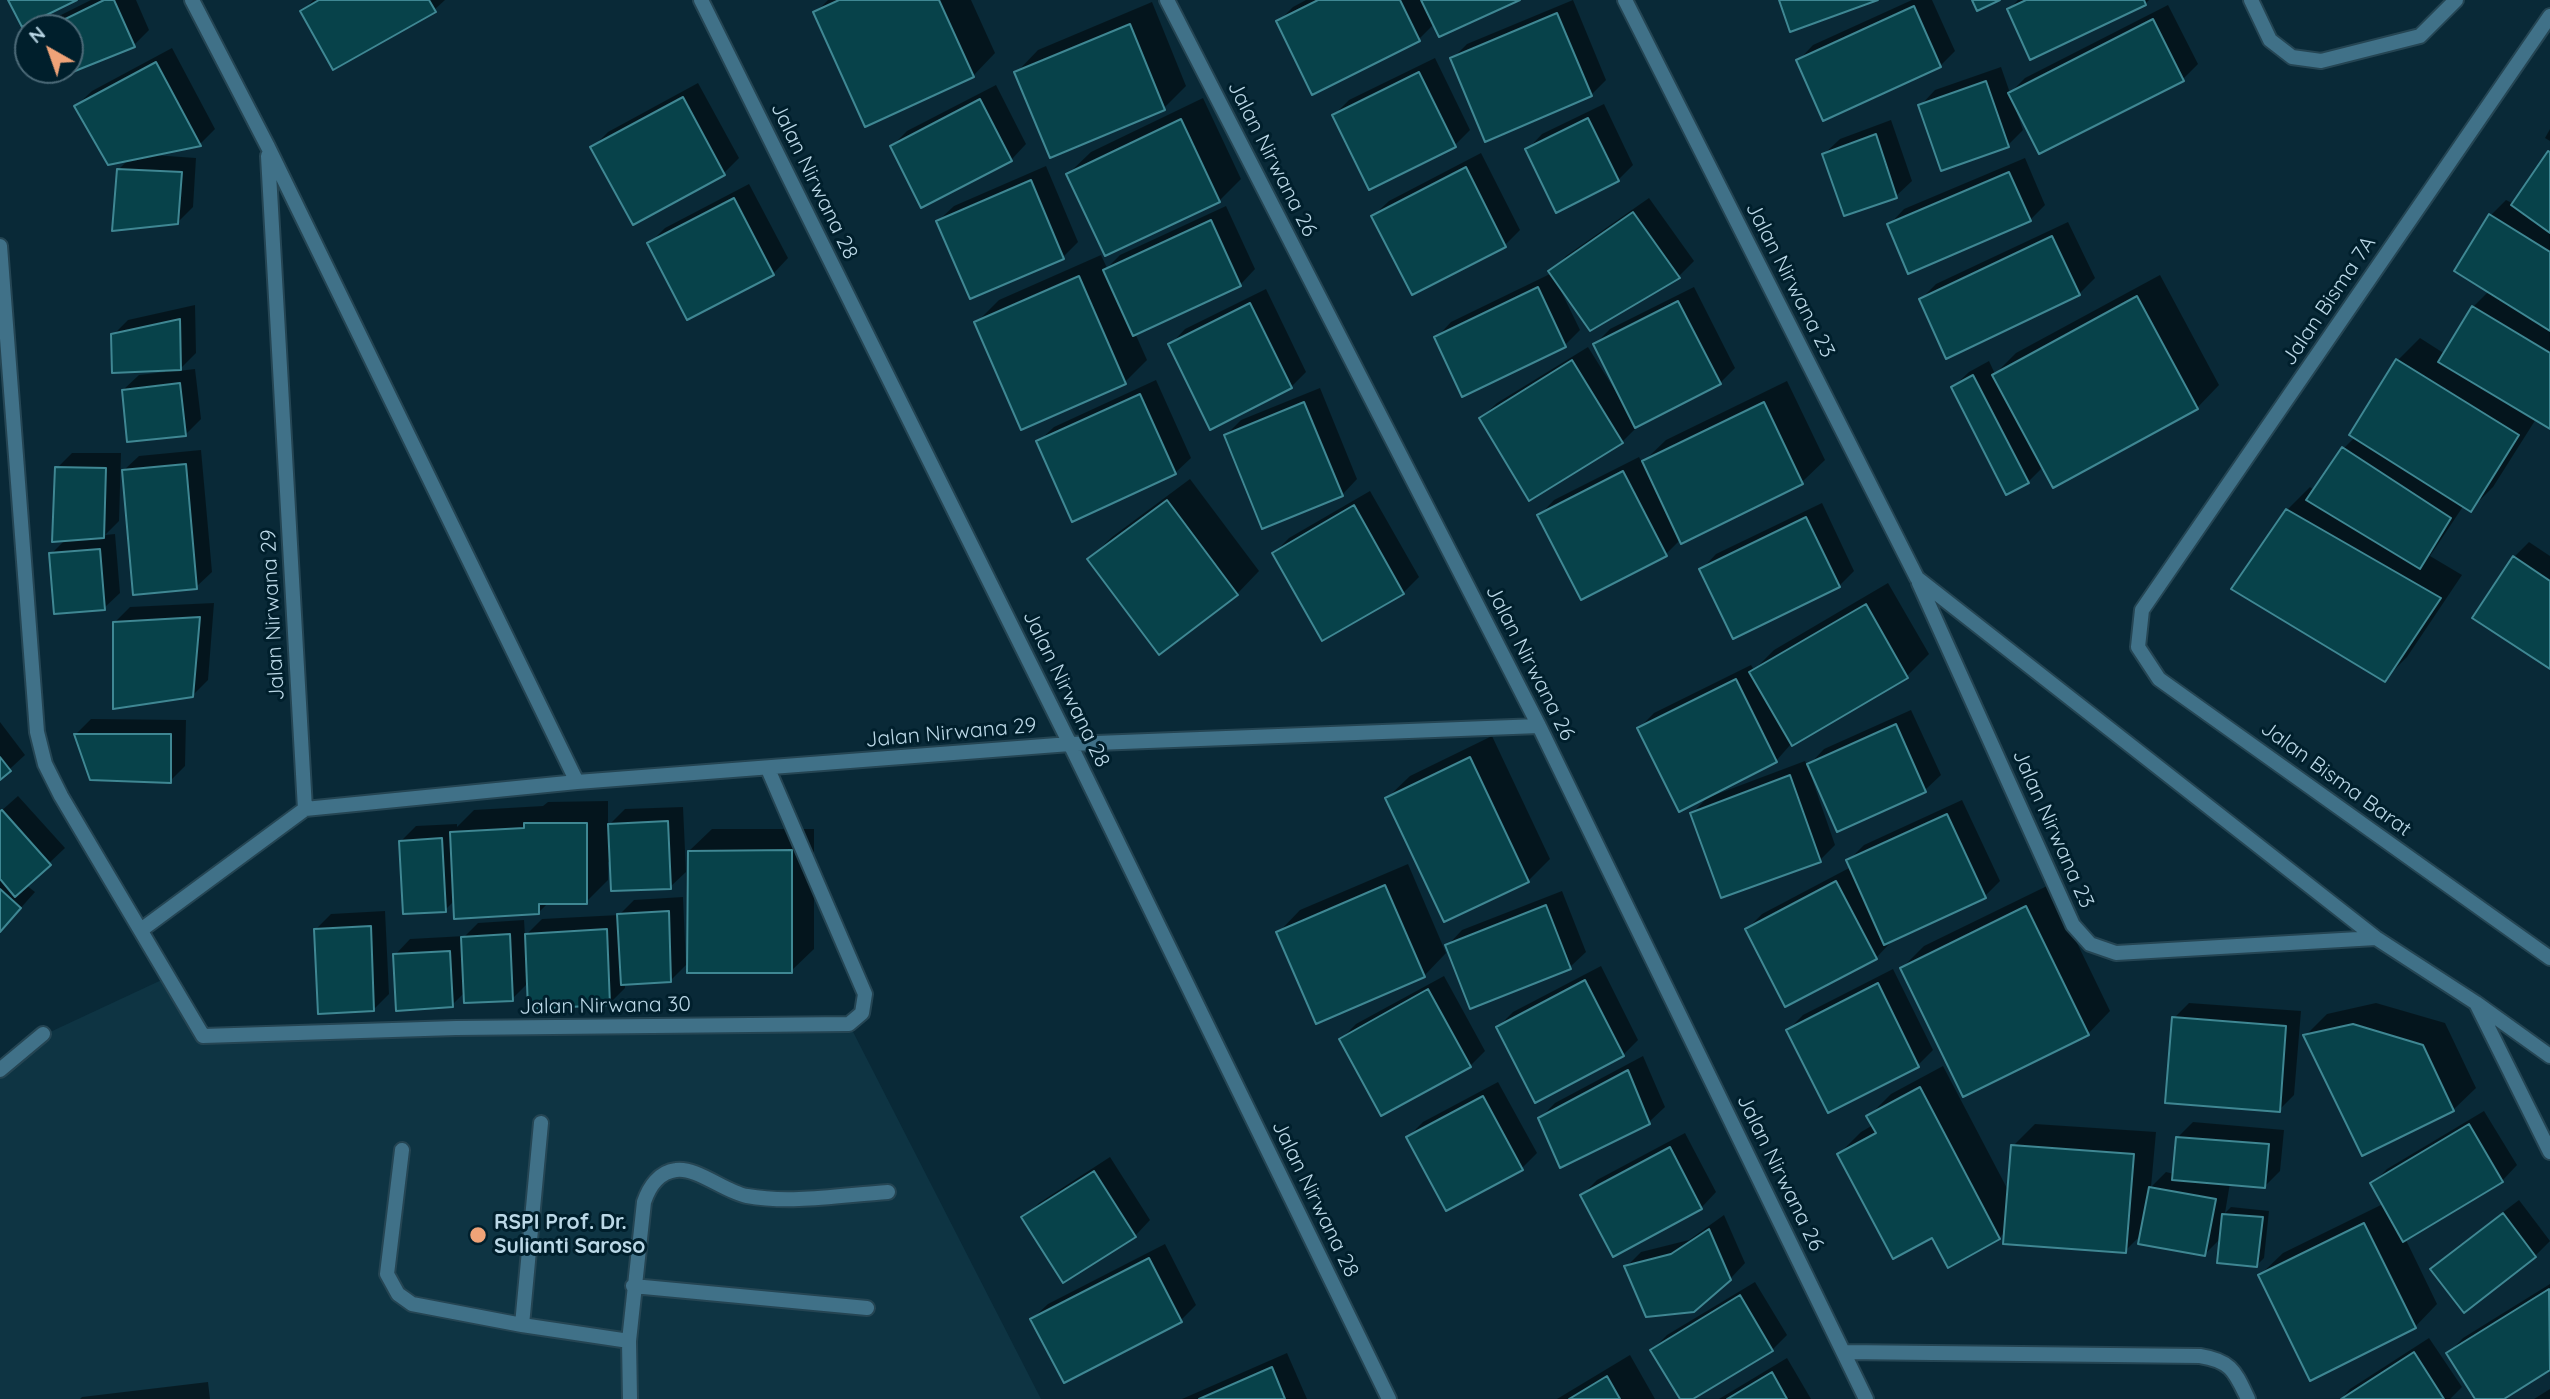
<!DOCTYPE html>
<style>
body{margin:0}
#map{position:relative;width:2550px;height:1399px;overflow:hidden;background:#092937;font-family:Quicksand,sans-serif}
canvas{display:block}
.north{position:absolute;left:14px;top:14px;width:70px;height:70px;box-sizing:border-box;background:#001f2c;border:2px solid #4b6977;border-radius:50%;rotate:320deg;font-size:19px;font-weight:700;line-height:28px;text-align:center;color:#bbd8e7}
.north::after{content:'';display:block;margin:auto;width:24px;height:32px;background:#efa378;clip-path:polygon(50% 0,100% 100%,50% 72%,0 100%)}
</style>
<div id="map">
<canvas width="2550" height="1399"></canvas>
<div class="north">N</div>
</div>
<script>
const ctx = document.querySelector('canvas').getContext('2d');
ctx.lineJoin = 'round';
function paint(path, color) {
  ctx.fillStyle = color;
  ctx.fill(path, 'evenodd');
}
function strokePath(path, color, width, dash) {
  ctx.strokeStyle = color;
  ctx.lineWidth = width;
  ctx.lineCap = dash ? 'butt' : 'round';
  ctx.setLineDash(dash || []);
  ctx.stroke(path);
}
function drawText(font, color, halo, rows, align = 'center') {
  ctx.font = font + ' Quicksand,sans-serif';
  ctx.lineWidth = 6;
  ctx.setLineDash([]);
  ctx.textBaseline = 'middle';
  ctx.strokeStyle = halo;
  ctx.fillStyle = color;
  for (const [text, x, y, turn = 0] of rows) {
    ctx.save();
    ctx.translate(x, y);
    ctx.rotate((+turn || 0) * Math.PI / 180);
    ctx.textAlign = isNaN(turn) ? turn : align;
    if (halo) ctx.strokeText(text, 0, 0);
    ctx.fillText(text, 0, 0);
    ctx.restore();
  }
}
paint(new Path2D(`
 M168,977L203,1036L849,1024L1041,1399H0V1073L48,1033Z`), '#0e3443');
paint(new Path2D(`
 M91,0H136L149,30L134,45L66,73L63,70H70V28H42L49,21Z
 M313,0H445L434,10L302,12Z
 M828,0H971L995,53L973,76L816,12Z
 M1306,0H1516L1434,24L1419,39L1313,93L1278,22L1293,7Z
 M1573,0L1606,80L1591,95L1452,59L1467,44Z
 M1912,0H1932L1955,51L1940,66L1798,61L1813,45Z
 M2018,0H2149L2145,4L2009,9Z
 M1152,2L1186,86L1164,108L1016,73L1038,50Z
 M2168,5L2198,64L2183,79L2018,109L2016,110L2023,130L2008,145L1920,106L1935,90L2001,67L2010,93L2025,78Z
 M172,48L215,129L200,144L153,155L196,158L193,207L177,223L119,169L129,159L76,106L92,91Z
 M1435,58L1470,130L1455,145L1334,115L1349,100Z
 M698,83L739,158L724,173L593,147L608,132Z
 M996,85L1026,144L1011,160L892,146L907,131Z
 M1203,98L1241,179L1219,201L1068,174L1091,152Z
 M1604,104L1633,165L1618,180L1527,150L1542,134Z
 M1891,120L1912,181L1896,196L1824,154L1840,139Z
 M2550,129V141L2545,138Z
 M2550,152V427L2536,419L2493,487L2471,509L2464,505L2430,556L2462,575L2407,657L2385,679L2287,510L2310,487L2314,490L2344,448L2355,437L2398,360L2420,338L2445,354L2473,307L2489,291L2457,270L2491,215L2506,200L2514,204Z
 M1481,153L1520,230L1505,245L1373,216L1389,201Z
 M2025,158L2045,205L2030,220L1889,225L1904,209Z
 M1046,166L1078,242L1063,257L938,221L954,206Z
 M749,184L788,258L773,274L687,318L649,244L665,228Z
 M1649,198L1694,261L1679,276L1561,291L1580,330L1565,345L1436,338L1451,322L1552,273L1551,271L1566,256Z
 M1226,206L1255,269L1240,285L1135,333L1147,360L1125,382L976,323L999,300L1101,255L1107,268L1120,255Z
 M2068,222L2095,278L2079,294L1947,356L1921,299L1936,284Z
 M2160,275L2219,385L2197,408L2043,467L2028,482L1953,387L1969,372L1989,361L1995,374L2016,353Z
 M1694,287L1735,368L1720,383L1637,427L1622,442L1481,418L1497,403L1588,347L1618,395L1620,394L1595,344L1610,329Z
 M1266,289L1306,372L1291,387L1170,345L1185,329Z
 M195,305L196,353L178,371L195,369L201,419L186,434L123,390L139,375L165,372V369L113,335L128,320Z
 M1156,380L1191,458L1175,473L1038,442L1054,427Z
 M1787,381L1825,460L1802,482L1682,541L1681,539L1666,554L1539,516L1554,500L1639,457L1642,463L1666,440Z
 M1320,388L1357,479L1342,495L1226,435L1241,420Z
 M201,450L212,572L196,587L123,471L139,456Z
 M72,453H121L119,521L105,535L115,534L120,593L104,608L51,554L66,539L57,468Z
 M1190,479L1259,571L1237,594L1159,653L1089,559L1112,537Z
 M1370,491L1419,577L1403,593L1323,639L1274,553L1289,538Z
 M1822,503L1854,571L1839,586L1701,570L1716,554Z
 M2529,542L2550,556V667L2514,557Z
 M1888,583L1929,654L1907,676L1791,744L1776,761L1711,794L1712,796L1805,761L1807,767L1824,749L1911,710L1941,775L1925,790L1838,829L1811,769L1809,770L1835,845L1820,860L1692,813L1710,795L1639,728L1654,713L1751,665L1754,670L1774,650Z
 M214,603L208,680L192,696L115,622L130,607Z
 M91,719L186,720L185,766L170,781L76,734Z
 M0,722L25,755L0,778Z
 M1492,736L1550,859L1528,881L1387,798L1410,776Z
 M18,796L65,848L26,885L35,892L0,931V812Z
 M1962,800L2000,881L1985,896L1890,940L1891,942L1876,958L1747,929L1762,914L1851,867L1848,861L1864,845Z
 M608,801V826L625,809L683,807L686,872L670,887L608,862V880L586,902H549L538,913L455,900L445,910L401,841L416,826L457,824V827L474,810L543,806L548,802Z
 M712,829H814V949L791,971L689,851Z
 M1408,864L1446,953L1424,976L1278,933L1300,910Z
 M2049,885L2110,1011L2088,1034L1902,968L1924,946Z
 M1562,891L1586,952L1570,967L1471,1007L1447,946L1462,930Z
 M683,897L686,965L670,981L625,983V988L610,1003L528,983L512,999L465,992L452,1005L395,955L410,939L465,936L478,923L524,920L525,936L542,919L619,915L634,900Z
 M385,911L389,994L374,1009L316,929L331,914Z
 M1601,966L1638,1040L1623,1055L1498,1027L1513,1012Z
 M1893,969L1933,1050L1918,1065L1788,1030L1803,1015Z
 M1444,976L1485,1051L1470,1066L1341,1039L1356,1024Z
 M2189,1003L2301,1011L2294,1095L2279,1110L2174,1018Z
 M2376,1003L2445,1023L2476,1088L2453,1110L2305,1036L2327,1014Z
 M1643,1056L1665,1107L1649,1122L1540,1118L1555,1103Z
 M1943,1066L2009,1192L2013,1146L2035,1124L2156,1132L2151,1187L2166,1172L2174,1174L2177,1138L2193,1122L2284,1130L2280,1171L2265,1186L2230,1183L2225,1213L2231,1207L2269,1211L2264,1258L2257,1265L2221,1238L2205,1254L2141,1235L2125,1251L2006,1231L1999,1238L1949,1265L1932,1236L1839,1154L1861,1132L1873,1125L1869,1116L1891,1094Z
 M1498,1082L1537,1153L1522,1168L1408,1137L1423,1122Z
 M2484,1111L2517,1165L2502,1181L2405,1238L2437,1304L2415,1327L2260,1275L2283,1253L2383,1204L2372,1184L2387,1169Z
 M1685,1133L1716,1192L1701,1208L1582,1195L1597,1180Z
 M1110,1157L1150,1220L1135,1236L1024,1218L1039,1203Z
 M2519,1200L2550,1241L2535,1256L2464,1310L2433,1269L2448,1254Z
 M1724,1215L1745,1263L1730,1279L1626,1267L1641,1252L1689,1240Z
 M1165,1244L1196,1305L1181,1320L1032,1319L1048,1304Z
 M1755,1282L1787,1335L1772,1350L1690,1399H1682L1652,1350L1667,1335Z
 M2550,1284V1368L2501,1399H2477L2448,1354L2463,1338Z
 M2429,1338L2462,1387L2450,1399H2341L2350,1389Z
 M1287,1353L1307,1399H1182Z
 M1630,1355L1655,1399H1557Z
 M1787,1358L1811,1399H1719Z
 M208,1382L210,1399H80L82,1397Z
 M2550,1389V1399H2534Z`), '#0007');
const building = new Path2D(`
 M8,0H77L22,27Z
 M104,0H114L135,47L65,75L61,70H70V28H47Z
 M319,0H429L436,12L333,70L300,11Z
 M839,0H939L974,77L865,127L813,12Z
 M1318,0H1400L1420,41L1312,95L1276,21Z
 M1421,0H1520L1439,37Z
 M1779,0H1878L1790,32Z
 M1972,0H2000L1977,11Z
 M2026,0H2144L2146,5L2030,60L2007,9Z
 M1914,6L1941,67L1823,121L1796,60Z
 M1557,13L1592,96L1485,142L1450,58Z
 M2153,19L2184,81L2039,154L2008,93Z
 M1130,24L1165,110L1050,158L1014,72Z
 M156,62L201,146L108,165L74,106Z
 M1419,72L1456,147L1369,190L1332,115Z
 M1986,81L2009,147L1941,171L1918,105Z
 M683,97L725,175L633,225L590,147Z
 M980,99L1012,161L921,208L890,146Z
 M1588,118L1619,181L1556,213L1525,149Z
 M1181,119L1220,202L1105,256L1066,174Z
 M1876,134L1897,198L1844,216L1822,154Z
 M2548,151L2550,152V233L2511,205Z
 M1466,167L1506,247L1412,295L1371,216Z
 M117,169L182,172L178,224L112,231Z
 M2009,172L2031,221L1908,274L1887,224Z
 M1031,180L1064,259L970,299L936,221Z
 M734,198L774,275L687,320L647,243Z
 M1633,212L1680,278L1590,331L1548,271Z
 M2489,214L2550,252V331L2454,271Z
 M1211,220L1241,286L1133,336L1103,270Z
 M2052,236L2080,295L1946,359L1919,299Z
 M1079,276L1126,384L1021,430L974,322Z
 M1538,287L1566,347L1462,397L1434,337Z
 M2137,296L2198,409L2053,488L1992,375Z
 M1678,301L1721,384L1635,428L1593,344Z
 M1250,303L1292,388L1210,430L1168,344Z
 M2472,306L2550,353V429L2438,362Z
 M180,319L181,370L112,373L111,334Z
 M2396,359L2519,435L2471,512L2349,435Z
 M1572,360L1623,443L1529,501L1479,418Z
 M1973,375L2029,483L2006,495L1951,387Z
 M180,383L186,436L127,442L122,390Z
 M1140,394L1176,474L1072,522L1036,441Z
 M1304,402L1343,496L1262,529L1224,435Z
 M1764,402L1803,484L1681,544L1642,461Z
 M2342,447L2451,518L2420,569L2306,500Z
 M186,464L197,589L133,595L122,470Z
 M55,467L106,468L104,538L52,542Z
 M1623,471L1667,556L1581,600L1537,515Z
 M1167,500L1238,595L1159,655L1087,559Z
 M1354,505L1404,594L1322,641L1272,553Z
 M2286,509L2441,598L2385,682L2231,589Z
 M1806,517L1840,587L1733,639L1699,569Z
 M100,549L105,610L54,614L49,553Z
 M2513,556L2550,581V669L2472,618Z
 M1866,604L1908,678L1792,746L1749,672Z
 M200,617L193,697L113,709V622Z
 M1736,679L1777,762L1679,812L1637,728Z
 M1896,724L1926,792L1837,832L1807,764Z
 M74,734H171V783L90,780Z
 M0,757L11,771L0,780Z
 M1470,757L1529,882L1444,922L1385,798Z
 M1790,775L1821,862L1721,898L1690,813Z
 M2,810L51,865L15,897L0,879V811Z
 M1947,814L1986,898L1884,945L1846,860Z
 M668,821L671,889L611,891L608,824Z
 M524,823H587V904H539V914L454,919L450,832L524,828Z
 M442,838L446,912L403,914L399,841Z
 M792,850V973H687L688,851Z
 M1836,881L1877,959L1785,1007L1745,929Z
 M1385,885L1425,977L1316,1024L1276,932Z
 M0,889L21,908L0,932Z
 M1546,905L1571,969L1470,1009L1445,945Z
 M2026,906L2089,1035L1963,1097L1900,968Z
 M669,911L671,982L621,985L617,914Z
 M371,926L374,1011L318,1014L314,929Z
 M607,929L610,1005L528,1009L525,934Z
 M510,934L513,1001L464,1003L461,937Z
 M450,951L453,1007L396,1011L393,954Z
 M1585,980L1624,1056L1535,1103L1496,1027Z
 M1878,983L1919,1067L1828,1113L1786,1030Z
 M1428,989L1471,1067L1381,1116L1339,1039Z
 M2172,1017L2286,1026L2280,1112L2165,1103Z
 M2353,1024L2423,1045L2454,1111L2362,1156L2303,1035Z
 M1628,1070L1650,1124L1560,1168L1538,1118Z
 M1920,1087L2000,1239L1948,1268L1932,1238L1893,1259L1837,1154L1876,1133L1866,1116Z
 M1483,1096L1523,1170L1446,1211L1406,1137Z
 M2469,1124L2503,1182L2403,1242L2370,1183Z
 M2176,1137L2269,1144L2265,1188L2172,1180Z
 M2011,1145L2134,1154L2126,1253L2003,1244Z
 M1670,1147L1702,1209L1613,1257L1580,1195Z
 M1094,1171L1136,1237L1063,1283L1021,1217Z
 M2149,1187L2216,1199L2205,1256L2138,1244Z
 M2503,1213L2536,1257L2464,1313L2430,1269Z
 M2222,1214L2263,1217L2257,1267L2217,1263Z
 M2364,1223L2416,1328L2310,1381L2258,1275Z
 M1709,1229L1731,1280L1694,1312L1646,1317L1624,1266L1671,1254Z
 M1149,1258L1182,1322L1064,1383L1030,1319Z
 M2549,1289L2550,1370L2504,1399H2475L2446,1353Z
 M1740,1295L1773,1351L1693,1399H1680L1650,1350Z
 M2414,1352L2444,1399H2341Z
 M1272,1367L1285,1399H1199Z
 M1772,1372L1787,1399H1727Z
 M1607,1376L1620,1399H1569Z`);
paint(building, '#07424a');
strokePath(building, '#3f8793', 2);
const service = new Path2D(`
 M402,1150L387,1274L398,1294L412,1304L522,1325L629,1341L630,1399
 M633,1286L867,1308
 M522,1325L541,1123
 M629,1341L644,1202C649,1187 659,1172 676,1170C697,1167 725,1192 747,1196C792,1204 842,1195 888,1192`);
const minor = new Path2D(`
 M192,0L268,147L577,782
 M701,0L1070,744L1389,1399
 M1167,0L1539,726L1866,1399
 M1625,0L1917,578L2376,938L2476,1003L2550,1056
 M2251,0L2270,40L2292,57L2321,61L2420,36L2456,0
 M2550,16L2142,610L2138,647L2159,679L2550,958
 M268,156L305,809
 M0,246L37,732L45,764L61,796L203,1036L456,1028L849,1024L862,1013L865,994L768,769
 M1919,583L2073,925L2090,944L2116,953L2376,938
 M305,809L577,782L1070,744L1539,726
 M141,930L305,809
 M2477,1005L2550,1152
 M0,1070L43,1034
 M1844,1352L2200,1356C2232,1361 2235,1372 2248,1399`);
strokePath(service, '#254553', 18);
strokePath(minor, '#254553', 18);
strokePath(service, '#407188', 14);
strokePath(minor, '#407188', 14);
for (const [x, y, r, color] of [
 [478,1235,9,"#efa378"]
]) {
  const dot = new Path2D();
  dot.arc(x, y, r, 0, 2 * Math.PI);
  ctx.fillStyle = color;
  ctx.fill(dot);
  strokePath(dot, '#001f2c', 2.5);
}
drawText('21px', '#bbd8e7', '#001f2c', [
 ["Jalan Nirwana 26",1272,159,63],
 ["Jalan Nirwana 28",814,181,64],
 ["Jalan Nirwana 23",1790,280,63],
 ["Jalan Bisma 7A",2329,301,-56],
 ["Jalan Nirwana 29",273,615,-93],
 ["Jalan Nirwana 26",1530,663,63],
 ["Jalan Nirwana 28",1066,689,64],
 ["Jalan Nirwana 29",951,733,-5],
 ["Jalan Bisma Barat",2336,779,36],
 ["Jalan Nirwana 23",2053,829,66],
 ["Jalan Nirwana 30",605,1006,-1],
 ["Jalan Nirwana 26",1780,1173,64],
 ["Jalan Nirwana 28",1315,1199,64]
]);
drawText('bold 21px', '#bbd8e7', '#001f2c', [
 ["RSPI Prof. Dr.",494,1223],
 ["Sulianti Saroso",494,1247]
], 'left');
</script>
